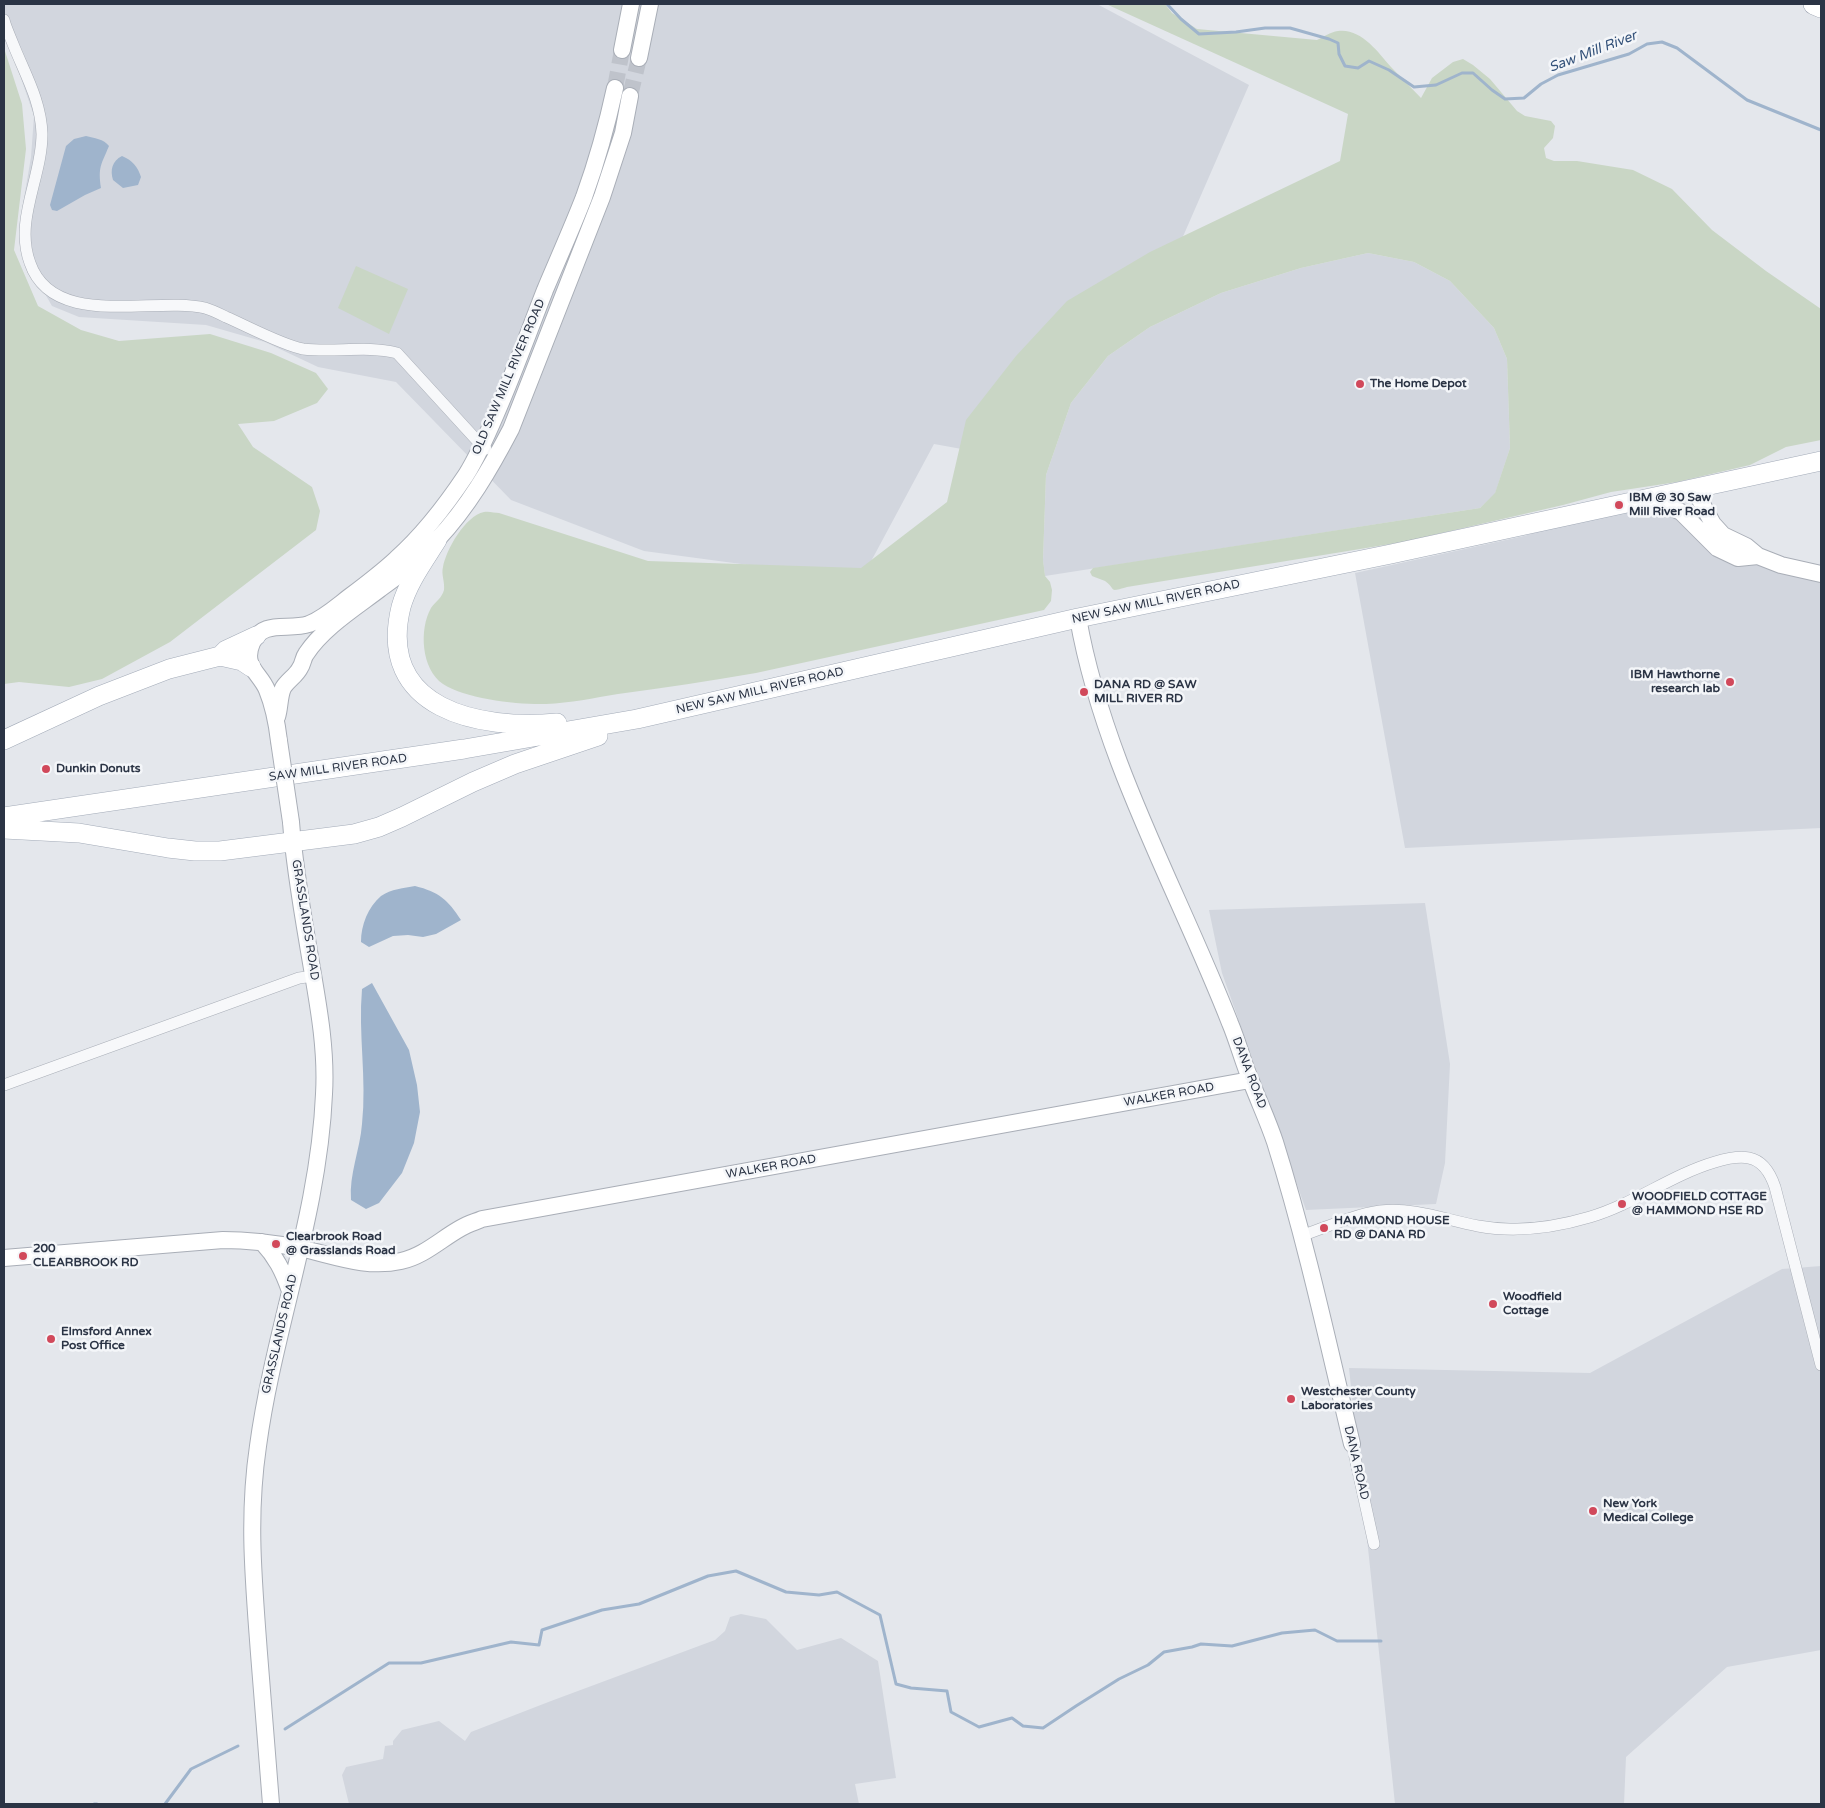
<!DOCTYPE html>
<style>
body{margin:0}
#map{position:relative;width:1825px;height:1808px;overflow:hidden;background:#e4e7ec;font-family:"Varela Round",sans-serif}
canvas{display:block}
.frame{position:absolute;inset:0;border:5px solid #2b3445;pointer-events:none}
</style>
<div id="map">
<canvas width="1825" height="1808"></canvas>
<div class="frame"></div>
</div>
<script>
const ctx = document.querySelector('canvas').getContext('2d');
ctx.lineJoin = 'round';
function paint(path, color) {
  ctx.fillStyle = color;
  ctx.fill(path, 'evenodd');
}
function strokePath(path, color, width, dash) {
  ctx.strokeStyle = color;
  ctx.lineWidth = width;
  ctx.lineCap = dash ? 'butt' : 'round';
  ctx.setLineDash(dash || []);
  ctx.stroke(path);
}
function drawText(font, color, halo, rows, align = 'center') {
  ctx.font = font + ' "Varela Round",sans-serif';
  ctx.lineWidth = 5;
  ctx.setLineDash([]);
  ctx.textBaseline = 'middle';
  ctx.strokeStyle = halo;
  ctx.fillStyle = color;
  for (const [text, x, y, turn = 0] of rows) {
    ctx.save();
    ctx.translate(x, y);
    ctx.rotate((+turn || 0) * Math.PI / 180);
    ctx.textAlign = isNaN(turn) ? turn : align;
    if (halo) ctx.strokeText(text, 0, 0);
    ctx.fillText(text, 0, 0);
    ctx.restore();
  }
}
paint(new Path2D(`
 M4,4H1097L1249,85L1178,248L973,451L934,444L861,580L644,551L511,500L396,382L318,367L265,342L206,325L79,317L52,306L21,252L22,210L31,157L34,116L4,29Z
 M1368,253L1414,262L1450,281L1494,328L1507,359L1510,448L1495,494L1480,508L1045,576L1043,560L1046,475L1071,403L1108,356L1150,327L1221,293L1301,268Z
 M1642,500L1758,556L1821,583V828L1405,848L1355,573L1524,536Z
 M1425,903L1450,1064L1445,1163L1436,1204L1306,1210L1222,973L1209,910Z
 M1821,1266V1650L1727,1667L1626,1757L1624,1804H1395L1349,1368L1590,1373L1782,1269Z
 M741,1614L766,1619L797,1650L841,1638L878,1661L896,1778L855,1784L859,1804H349L342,1775L346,1767L383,1759L385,1746L393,1745V1741L402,1730L439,1721L465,1741L471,1732L551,1701L715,1640L725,1631L730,1617Z`), '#d2d6de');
paint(new Path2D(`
 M1106,4H1165L1172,13L1197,29L1317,40C1324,37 1330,32 1338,31C1361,28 1378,52 1391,67C1401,77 1411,88 1421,98L1432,78L1453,62L1463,59L1473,65L1490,79L1517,111L1525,116L1551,121L1555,126L1553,138L1544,148L1546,158L1554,161H1577L1633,170L1672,189L1712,230L1766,271L1821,309V440L1786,447L1750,465L1677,482L1611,492L1563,505L1403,542L1127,587C1107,593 1117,589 1105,581C1101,579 1096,578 1092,576L1090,572L1093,568L1480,508L1495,493L1510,448L1507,359L1494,328L1450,281L1414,262L1368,253L1301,268L1221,293L1150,327L1108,356L1071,403L1046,475L1043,560L1045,576L1050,582L1052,590L1051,601L1044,610L756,673C710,681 664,688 618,694C594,698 570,703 546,704C520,705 465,699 443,684C421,669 419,629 431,608C435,602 442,598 444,590C445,582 441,574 443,567C446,550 465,516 484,512C489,511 495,513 499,513L648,561L861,568L947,502L966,420L1016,356L1067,301L1150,252L1340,161L1348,114Z
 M4,48L22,104L26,149L14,250L38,306L81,330L119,341L210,334L271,353L316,373L328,389L317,403L274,421L238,424L253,447L312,487L320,511L316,530L170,642L102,679L69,687L19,682L4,684Z
 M356,266L408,289L389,334L338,308Z`), '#c9d6c5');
paint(new Path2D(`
 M86,136C94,138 104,139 109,146C101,165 98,167 101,188L85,195L57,211L52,210L50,205L66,146L74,139Z
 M122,156C132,160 138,167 141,177L138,185L123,188L113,180C110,170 112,161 122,156Z
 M415,886C439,892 448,900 461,920L436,934L423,937L408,935L393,936L369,947L361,942C361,925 368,907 381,896C391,889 404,888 415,886Z
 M372,983L409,1050L417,1085L420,1112L414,1143L402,1173L379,1203L366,1209L351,1200C349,1174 360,1150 362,1124C367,1079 358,1034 362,989Z`), '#9fb4cc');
strokePath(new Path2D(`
 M1167,4L1181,19L1199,34L1236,32L1265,28H1290L1329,39L1338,43L1339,54L1345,66L1358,68L1369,61L1389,70L1414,87L1436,85L1462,73H1473L1492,90L1505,99L1524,98L1541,84L1558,75L1629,54L1647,44L1662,42L1677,48L1747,100L1821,130
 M285,1729L389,1663H421L511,1642L539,1645L542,1630L602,1610L639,1604L708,1576L736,1571L786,1592L819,1595L837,1592L880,1615L896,1684L911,1688L947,1691L951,1712L979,1727L1012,1718L1023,1726L1043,1728L1076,1706L1119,1679L1148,1665L1164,1652L1192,1647L1201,1644L1232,1646L1282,1633L1315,1630L1337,1641H1381
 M94,1804H97
 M165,1804L191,1769L238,1746`), '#9fb4cc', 3);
strokePath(new Path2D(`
 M615,88L622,50
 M630,96L639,58`), '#bfc3cb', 16, [16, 8]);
const street = new Path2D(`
 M4,20C6,28 10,36 13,44C25,74 41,101 42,134C42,178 14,220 30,263C53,330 154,296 205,308C212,310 220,314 226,317C247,326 282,345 303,349C335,353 366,345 397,353L482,446L486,449
 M4,1085L299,978L314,976
 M1301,1236C1327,1227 1353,1215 1380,1211C1414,1207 1446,1220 1478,1226C1516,1233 1553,1228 1590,1217C1634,1204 1671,1175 1715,1162C1725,1159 1738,1156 1749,1158C1764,1161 1771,1175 1775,1187L1821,1365
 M1352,1444L1374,1544`);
const secondary = new Path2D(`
 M622,50L631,4
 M639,58L650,4
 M1694,489L1713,524L1723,535L1746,546L1758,556L1781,565L1821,574
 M1642,500L1670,507L1681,512L1717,548L1738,558L1758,556
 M1078,618C1103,760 1178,890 1230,1023C1238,1042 1243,1062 1251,1081C1259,1102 1268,1121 1275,1142C1306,1241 1328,1343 1352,1444
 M277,717C280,708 279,697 283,688C288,680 296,676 300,668C303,664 303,658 306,654C323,628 355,608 380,589C400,575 420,558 437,540C468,507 490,469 511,429L602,197L623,133L630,96
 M279,741C277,724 274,707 267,690C260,673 242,666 252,643C263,619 288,631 309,624C324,618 336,607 349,597C365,585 381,573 396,559C423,535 446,505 466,475C478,456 487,435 496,414C514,373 529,331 545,290C558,259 572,228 584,197C597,161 607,125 615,88
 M262,1242C276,1257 283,1271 290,1291
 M4,1258L223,1240C249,1240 273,1243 299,1248C333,1255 365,1269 401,1261C424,1256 441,1239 461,1228C468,1224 475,1222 482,1219L1250,1080
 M271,1804C267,1750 262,1695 258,1640C253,1573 248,1514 258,1446C274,1328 319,1214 324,1094C327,1044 316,994 308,945C301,904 294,863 291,822`);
const primary = new Path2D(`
 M437,540C424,561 408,582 401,607C376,710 480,730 557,723
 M220,656L226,650L256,636
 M4,740L99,696L169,669L220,656L242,661L251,667
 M4,817L464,749L637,719L1078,618L1391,554L1821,461
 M4,829L79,833L168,848L195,851H220L354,834L379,827L402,817L473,782L515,764L598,736`);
const highway = new Path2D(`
 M1814,4L1821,7`);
strokePath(street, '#a9aeb7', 12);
strokePath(secondary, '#a9aeb7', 18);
strokePath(primary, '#a3abb8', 20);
strokePath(highway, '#8b94a3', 22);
strokePath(street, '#f7f8fa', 11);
strokePath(secondary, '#fff', 16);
strokePath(primary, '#fff', 19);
strokePath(highway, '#fff', 21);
const secondaryBridge = new Path2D(`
 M279,741L291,822`);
strokePath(secondaryBridge, '#a9aeb7', 18, []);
strokePath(secondaryBridge, '#fff', 16);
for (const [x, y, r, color] of [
 [1360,384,5,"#d1495b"],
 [1619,505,5,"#d1495b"],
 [1730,682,5,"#d1495b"],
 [1084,692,5,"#d1495b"],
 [46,769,5,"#d1495b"],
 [1622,1204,5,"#d1495b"],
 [1324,1228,5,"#d1495b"],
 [276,1244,5,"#d1495b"],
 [23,1256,5,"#d1495b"],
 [1493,1304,5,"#d1495b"],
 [51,1339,5,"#d1495b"],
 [1291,1399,5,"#d1495b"],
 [1593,1511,5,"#d1495b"]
]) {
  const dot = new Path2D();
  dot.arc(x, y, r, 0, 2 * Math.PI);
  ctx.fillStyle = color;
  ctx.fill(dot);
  strokePath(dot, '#f4f6f9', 2);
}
drawText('12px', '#2b3445', '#f4f6f9', [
 ["OLD SAW MILL RIVER ROAD",509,377,-67],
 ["NEW SAW MILL RIVER ROAD",1156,602,-12],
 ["NEW SAW MILL RIVER ROAD",760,691,-13],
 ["SAW MILL RIVER ROAD",338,768,-8],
 ["GRASSLANDS ROAD",305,920,81],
 ["DANA ROAD",1249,1073,69],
 ["WALKER ROAD",1169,1095,-10],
 ["WALKER ROAD",771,1167,-10],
 ["GRASSLANDS ROAD",280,1334,-77],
 ["DANA ROAD",1356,1463,77]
]);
drawText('bold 12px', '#2b3445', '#f4f6f9', [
 ["The Home Depot",1370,384],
 ["IBM @ 30 Saw",1629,498],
 ["Mill River Road",1629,512],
 ["IBM Hawthorne",1720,675,"right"],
 ["research lab",1720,689,"right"],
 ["DANA RD @ SAW",1094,685],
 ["MILL RIVER RD",1094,699],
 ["Dunkin Donuts",56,769],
 ["WOODFIELD COTTAGE",1632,1197],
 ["@ HAMMOND HSE RD",1632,1211],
 ["HAMMOND HOUSE",1334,1221],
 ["RD @ DANA RD",1334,1235],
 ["Clearbrook Road",286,1237],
 ["@ Grasslands Road",286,1251],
 ["200",33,1249],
 ["CLEARBROOK RD",33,1263],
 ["Woodfield",1503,1297],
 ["Cottage",1503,1311],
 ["Elmsford Annex",61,1332],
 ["Post Office",61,1346],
 ["Westchester County",1301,1392],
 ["Laboratories",1301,1406],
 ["New York",1603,1504],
 ["Medical College",1603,1518]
], 'left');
drawText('italic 14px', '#34527a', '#f4f6f9', [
 ["Saw Mill River",1593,52,-21]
]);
</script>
